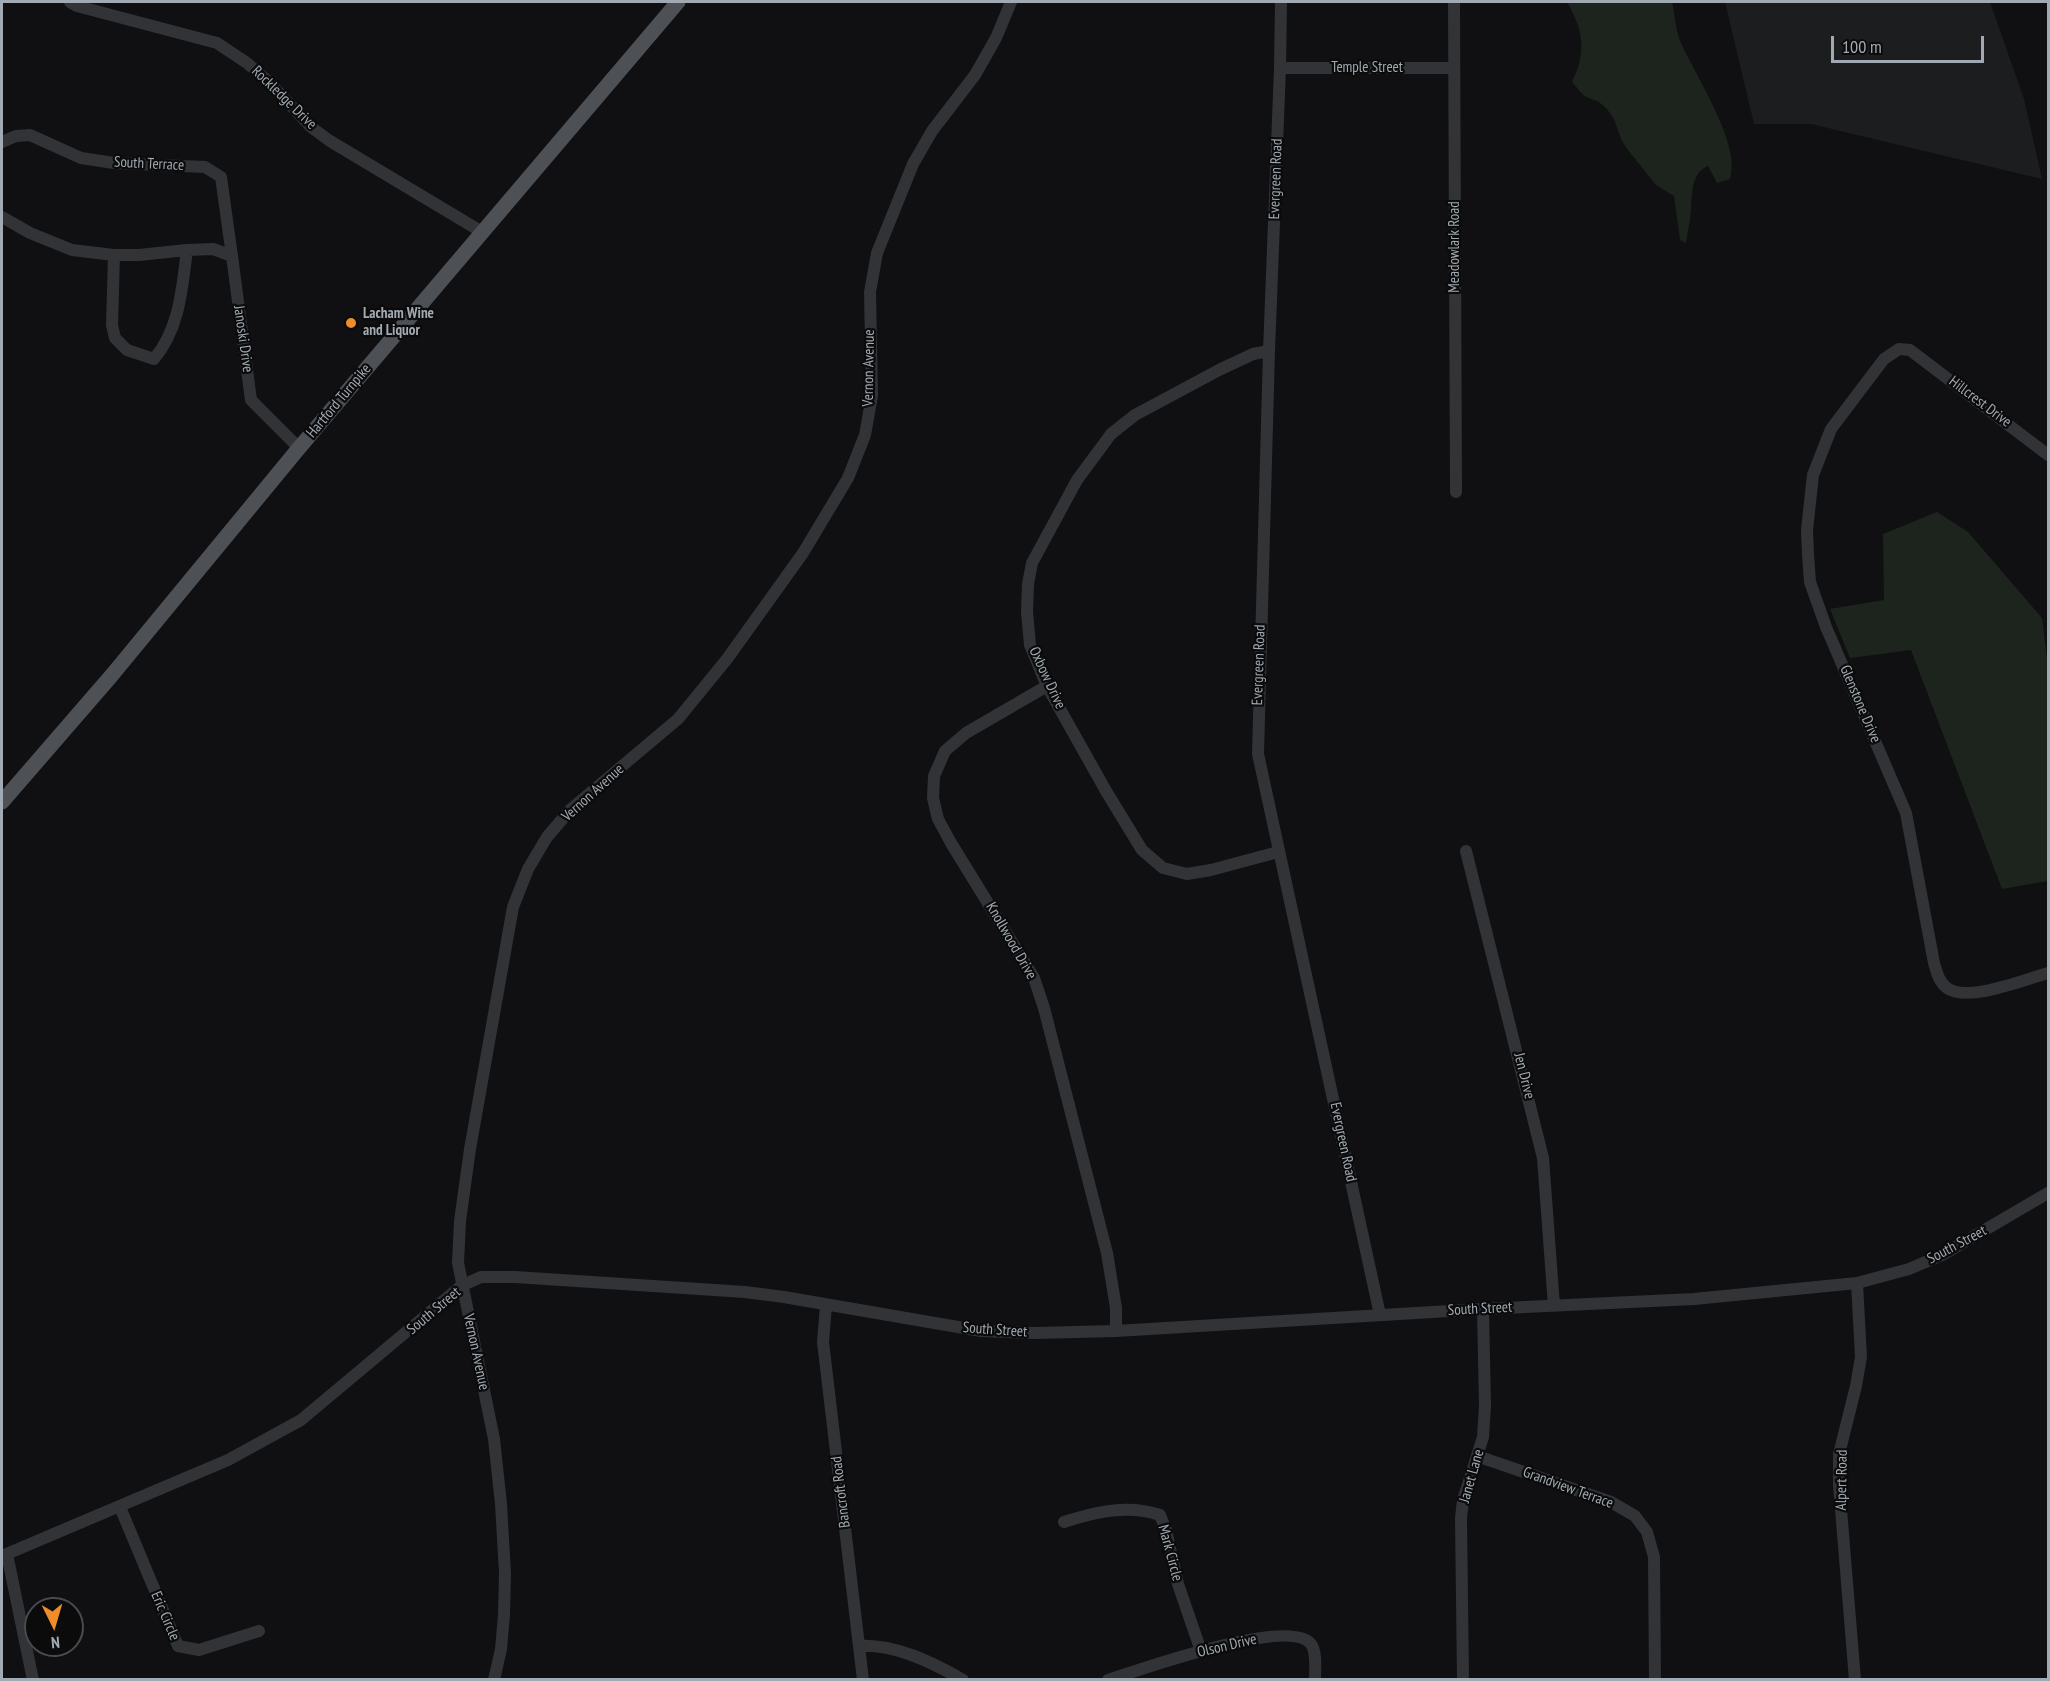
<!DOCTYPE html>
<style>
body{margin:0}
#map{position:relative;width:2050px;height:1681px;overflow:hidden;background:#101012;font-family:"PT Sans Narrow",sans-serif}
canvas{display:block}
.frame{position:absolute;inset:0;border:3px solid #a1a9b2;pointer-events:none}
.north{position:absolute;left:24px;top:1597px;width:60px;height:60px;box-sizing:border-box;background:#0b0b0c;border:2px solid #474a4e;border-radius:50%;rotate:175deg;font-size:16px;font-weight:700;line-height:24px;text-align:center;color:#a1a9b2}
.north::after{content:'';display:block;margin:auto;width:21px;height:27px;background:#f08c2a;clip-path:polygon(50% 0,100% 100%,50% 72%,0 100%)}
.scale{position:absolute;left:1831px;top:36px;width:153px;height:27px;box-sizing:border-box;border:3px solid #a1a9b2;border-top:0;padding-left:8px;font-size:18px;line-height:21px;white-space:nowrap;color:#a1a9b2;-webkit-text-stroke:4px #0b0b0c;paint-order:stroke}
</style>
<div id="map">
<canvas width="2050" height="1681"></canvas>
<div class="frame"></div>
<div class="north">N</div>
<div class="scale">100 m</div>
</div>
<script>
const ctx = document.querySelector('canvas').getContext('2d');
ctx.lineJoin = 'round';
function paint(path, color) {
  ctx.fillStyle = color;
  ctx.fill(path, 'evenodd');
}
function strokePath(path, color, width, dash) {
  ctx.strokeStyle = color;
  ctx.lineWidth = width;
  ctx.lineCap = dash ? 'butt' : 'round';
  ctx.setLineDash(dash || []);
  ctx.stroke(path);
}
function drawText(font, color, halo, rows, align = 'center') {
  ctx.font = font + ' "PT Sans Narrow",sans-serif';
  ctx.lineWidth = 4.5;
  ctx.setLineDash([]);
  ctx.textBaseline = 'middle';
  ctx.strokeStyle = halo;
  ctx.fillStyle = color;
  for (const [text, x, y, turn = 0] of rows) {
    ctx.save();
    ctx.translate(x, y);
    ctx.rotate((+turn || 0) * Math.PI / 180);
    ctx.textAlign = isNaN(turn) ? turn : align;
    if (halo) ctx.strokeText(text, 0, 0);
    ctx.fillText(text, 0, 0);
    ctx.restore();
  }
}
paint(new Path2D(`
 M1725,2H1990L2024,99L2042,179L1811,124H1754Z`), '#1c1d1e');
paint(new Path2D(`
 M1567,2H1672C1675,14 1675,26 1679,38C1693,73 1742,143 1730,179L1717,183L1708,166C1688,174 1693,201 1690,219C1689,227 1687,235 1686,243L1680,240L1674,196L1656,185L1628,150L1622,141L1614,119L1607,109L1599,102L1584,96L1572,82C1587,52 1583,29 1567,2Z
 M1937,512L1968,532L2042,618L2048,667V881L2002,889L1911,650L1850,658L1830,609L1884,600L1883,534Z`), '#1d241d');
strokePath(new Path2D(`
 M70,2L77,6L217,43L247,63L270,83L311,127L330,141L482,232
 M1281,2L1280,68L1269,351L1258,754L1380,1315
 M1454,2L1456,492
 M1280,68H1454
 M2,142L16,136L30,135L81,158L114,163L205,167L221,177L232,256
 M2,217L30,233L72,250L114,255H139L187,250L213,249L232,256L251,400L299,448
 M114,255L112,325L115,338L127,350L154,359C180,328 182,288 187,250
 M1269,351L1253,354L1219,370L1135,415L1111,434L1077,480L1032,563L1028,584L1027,612L1030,645L1047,686L1106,791L1142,850L1163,868L1187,874L1211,870L1278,852
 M2048,455L1910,350L1899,349L1884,359L1831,429L1813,475L1807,530L1808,554L1810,582L1826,627L1906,813L1934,963C1937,973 1939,982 1947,988C1967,1003 2026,979 2048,973
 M1047,686L966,733L945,751L934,776L933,798L938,819L951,843L1034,978L1044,1008L1107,1253L1116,1308V1331
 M1466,851L1543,1158L1554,1306
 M826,1305L823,1342L863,1680
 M1477,1456L1611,1502L1635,1516L1647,1532L1654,1557L1655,1680
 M120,1507L178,1646L199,1650L259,1631
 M1064,1522C1095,1512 1128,1504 1160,1515L1166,1530L1178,1584L1201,1651
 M7,1554L33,1680
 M2,1556L228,1460L301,1420L461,1286L481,1277H515L745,1292L784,1297L981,1331L1035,1333L1116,1331L1483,1309L1694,1299L1857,1283L1909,1269L1942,1255L2048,1193
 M859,1646C895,1644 932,1662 963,1680
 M494,1680L501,1649L504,1615L505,1573L501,1504L494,1439L458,1263L460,1221L470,1149L513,907L528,869L547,837L571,809L678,719L727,659L803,553L848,478L865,435L872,396L870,292L877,253L913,164L932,131L975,75L996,38L1011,2
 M1108,1680C1139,1670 1290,1616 1311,1644C1317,1652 1315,1669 1315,1680
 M1463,1680L1461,1518L1463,1500L1483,1437L1485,1406L1483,1309
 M1855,1680L1839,1485V1454L1856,1386L1861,1357L1857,1283`), '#313336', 12);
strokePath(new Path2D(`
 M2,802L112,675L299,448L678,2`), '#4d5055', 15);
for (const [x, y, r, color] of [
 [351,323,6,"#f08c2a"]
]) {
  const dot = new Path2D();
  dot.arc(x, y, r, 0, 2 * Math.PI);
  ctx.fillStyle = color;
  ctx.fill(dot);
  strokePath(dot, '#0b0b0c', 2);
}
drawText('15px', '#a1a9b2', '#0b0b0c', [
 ["Temple Street",1367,68],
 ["Rockledge Drive",284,98,44],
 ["South Terrace",149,164,3],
 ["Evergreen Road",1276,179,-88],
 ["Meadowlark Road",1455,247,-90],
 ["Janoski Drive",243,339,82],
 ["Vernon Avenue",869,368,-89],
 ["Hartford Turnpike",339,401,-50],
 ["Hillcrest Drive",1980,402,37],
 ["Evergreen Road",1259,665,-88],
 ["Oxbow Drive",1047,678,65],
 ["Glenstone Drive",1860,704,67],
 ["Vernon Avenue",593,793,-42],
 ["Knollwood Drive",1011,941,60],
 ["Jen Drive",1524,1076,76],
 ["Evergreen Road",1343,1142,78],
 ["South Street",1957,1245,-28],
 ["South Street",1480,1309,-3],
 ["South Street",434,1311,-40],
 ["South Street",995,1330,4],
 ["Vernon Avenue",476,1352,78],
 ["Janet Lane",1472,1476,-74],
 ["Alpert Road",1842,1480,-89],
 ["Grandview Terrace",1568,1488,20],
 ["Bancroft Road",841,1492,-97],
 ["Mark Circle",1170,1553,75],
 ["Eric Circle",165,1616,67],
 ["Olson Drive",1227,1646,-13]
]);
drawText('bold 15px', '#a1a9b2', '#0b0b0c', [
 ["Lacham Wine",363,314],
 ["and Liquor",363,331]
], 'left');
</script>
